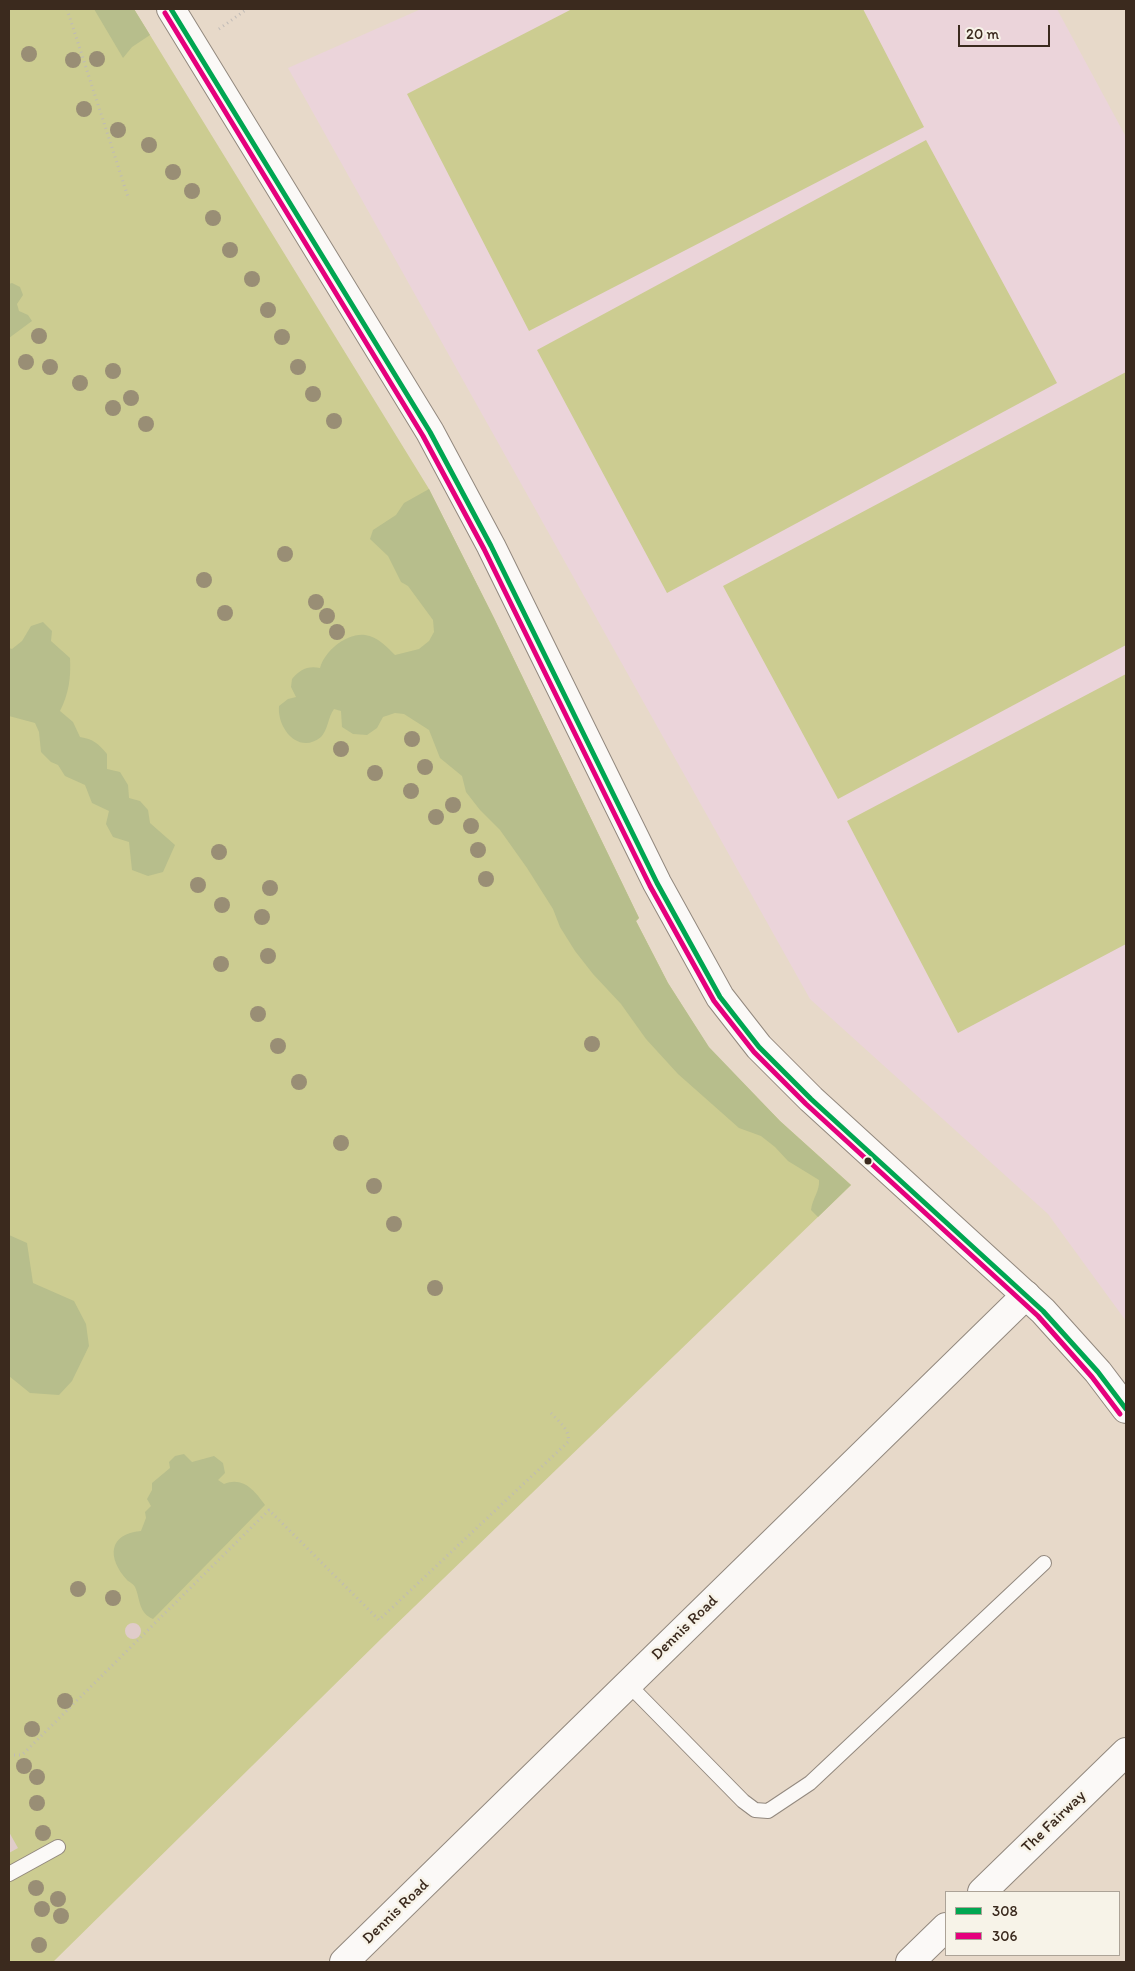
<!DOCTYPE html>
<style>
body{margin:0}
#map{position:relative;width:1135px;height:1971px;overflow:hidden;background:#e7d9c9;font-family:Itim,sans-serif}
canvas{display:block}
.frame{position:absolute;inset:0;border:10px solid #3b2a1e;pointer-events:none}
.legend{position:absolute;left:945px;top:1891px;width:175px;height:65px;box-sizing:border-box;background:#f7f3e8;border:1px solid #aca397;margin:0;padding:6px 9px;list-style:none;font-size:15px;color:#3b2a1e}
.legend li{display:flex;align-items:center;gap:10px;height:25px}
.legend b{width:25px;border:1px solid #aca397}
.scale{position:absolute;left:958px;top:25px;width:92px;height:22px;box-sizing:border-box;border:2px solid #3b2a1e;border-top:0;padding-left:6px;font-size:15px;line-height:18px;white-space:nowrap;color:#3b2a1e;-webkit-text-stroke:4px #f7f3e8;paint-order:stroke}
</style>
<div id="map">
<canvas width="1135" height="1971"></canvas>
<div class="frame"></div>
<ul class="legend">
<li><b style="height:6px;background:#00a651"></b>308</li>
<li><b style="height:6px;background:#e5007d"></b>306</li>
</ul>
<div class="scale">20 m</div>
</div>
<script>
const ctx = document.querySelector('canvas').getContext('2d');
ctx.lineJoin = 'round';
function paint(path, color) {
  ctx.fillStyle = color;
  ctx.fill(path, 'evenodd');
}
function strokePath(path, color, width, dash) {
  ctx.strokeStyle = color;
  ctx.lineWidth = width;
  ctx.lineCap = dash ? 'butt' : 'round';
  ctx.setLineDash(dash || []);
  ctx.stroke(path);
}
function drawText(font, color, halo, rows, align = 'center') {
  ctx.font = font + ' Itim,sans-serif';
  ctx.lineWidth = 5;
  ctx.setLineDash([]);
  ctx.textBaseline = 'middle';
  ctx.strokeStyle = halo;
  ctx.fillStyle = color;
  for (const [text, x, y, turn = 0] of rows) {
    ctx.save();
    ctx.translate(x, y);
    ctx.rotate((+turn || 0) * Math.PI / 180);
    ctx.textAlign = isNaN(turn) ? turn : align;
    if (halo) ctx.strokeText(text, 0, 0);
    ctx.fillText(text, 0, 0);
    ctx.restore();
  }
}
paint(new Path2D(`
 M421,9H1057L1126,137V1321L1048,1214L810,999L288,68Z`), '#ebd4da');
paint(new Path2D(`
 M9,9H134L429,489L494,618L639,918L636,921L668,983L709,1048L780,1121L851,1185L385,1635L53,1962H9Z
 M572,9H863L924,127L529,331L407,94Z
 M926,140L1057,383L667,593L537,350Z
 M1126,372V645L838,799L723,586Z
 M1126,674V944L958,1033L847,821Z`), '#cccc91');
paint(new Path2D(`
 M94,9H134L150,35L132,47L123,58Z
 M12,283L20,287L23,295L17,304L19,311L28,315L32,321L9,338V284Z
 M429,489L494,618L639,918L636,921L668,983L709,1047L780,1121L851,1185L818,1217L811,1210C812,1199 820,1191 819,1180L788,1161L775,1147L761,1136L739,1128L678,1074L646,1039L621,1004L593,974L575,951L560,927L553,909L527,868L500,830L480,810L466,792L462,776L440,758L429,730L404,714L395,713L383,717L377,728L367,735L353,734L342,727L341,711L334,709C328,717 328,730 321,737C299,755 277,729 279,706L288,699L296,697L291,687L292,679C299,670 308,665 320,668C325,651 346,633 365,635C378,637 387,647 395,655L419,649L429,641L434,632L433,620L408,586L401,582L388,556L370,539L373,530L396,515L404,503Z
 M43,622L52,631L51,641L70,658C71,678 69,693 60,711L73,722L80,737C93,739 99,744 107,754V769L120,772L128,785L129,798L140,801L148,810L150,823L175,845L163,872L148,876L132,870L129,842L113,837L106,824L109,811L92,803L85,785L65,776L58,765L51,762L41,752L39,732L35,723L9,716V648L12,649L22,641L31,626Z
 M9,1235L27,1243L33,1283L74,1301L86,1324L89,1346L72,1381L59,1395L30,1393L9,1376Z
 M184,1454L192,1462L214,1456L223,1463L225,1473L218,1480L224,1484C243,1476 255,1491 265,1505L153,1619C138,1612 141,1601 135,1587C134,1584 129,1582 127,1580C107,1558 108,1534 141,1531L146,1518L145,1512L151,1506L147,1499L152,1490V1483L170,1468L169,1462L175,1456Z`), '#b7be8c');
paint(new Path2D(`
 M125 1631a8 8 0 1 1 16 0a8 8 0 1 1-16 0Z
 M9,1832L18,1848L9,1853Z`), '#e0ccca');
const lane = new Path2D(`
 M628,1684L743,1801L755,1810L768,1811L810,1783L1044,1563
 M9,1874L58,1847`);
const street = new Path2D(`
 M982,1892L1126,1752
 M344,1962L1026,1295
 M910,1962L946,1927`);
const primary = new Path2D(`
 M171,9L430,432L491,546L657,883L720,997L759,1047L811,1099L1043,1311L1098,1372L1126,1409`);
strokePath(lane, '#92887e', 16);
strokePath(street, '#92887e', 30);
strokePath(primary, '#92887e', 30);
strokePath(new Path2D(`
 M67,9L128,197
 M219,29L247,9
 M9,1755H22L269,1510L379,1620L568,1442C571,1430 557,1420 549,1411`), '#bfbab6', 3, [1, 4]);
strokePath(lane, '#fbf9f7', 14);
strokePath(street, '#fbf9f7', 28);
strokePath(primary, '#fbf9f7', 28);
strokePath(new Path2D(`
 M171,9L430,432L491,546L657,883L720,997L759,1047L811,1099L1043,1311L1098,1372L1126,1409`), '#00a651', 5);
strokePath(new Path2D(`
 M165,13L423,436L484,549L650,886L714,1001L754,1052L806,1104L1038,1316L1092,1377L1120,1414`), '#e5007d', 5);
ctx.fillStyle = '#998e75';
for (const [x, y] of [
 [29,54],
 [97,59],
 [73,60],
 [84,109],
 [118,130],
 [149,145],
 [173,172],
 [192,191],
 [213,218],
 [230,250],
 [252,279],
 [268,310],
 [39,336],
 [282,337],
 [26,362],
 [50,367],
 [298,367],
 [113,371],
 [80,383],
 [313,394],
 [131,398],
 [113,408],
 [334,421],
 [146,424],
 [285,554],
 [204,580],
 [316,602],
 [225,613],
 [327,616],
 [337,632],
 [412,739],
 [341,749],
 [425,767],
 [375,773],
 [411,791],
 [453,805],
 [436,817],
 [471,826],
 [478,850],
 [219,852],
 [486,879],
 [198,885],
 [270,888],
 [222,905],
 [262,917],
 [268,956],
 [221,964],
 [258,1014],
 [592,1044],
 [278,1046],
 [299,1082],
 [341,1143],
 [374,1186],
 [394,1224],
 [435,1288],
 [78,1589],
 [113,1598],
 [65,1701],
 [32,1729],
 [24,1766],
 [37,1777],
 [37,1803],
 [43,1833],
 [36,1888],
 [58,1899],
 [42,1909],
 [61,1916],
 [39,1945]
]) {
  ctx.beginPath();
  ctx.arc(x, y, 8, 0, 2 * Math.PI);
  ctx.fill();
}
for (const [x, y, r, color] of [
 [868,1161,4.5,"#3b2a1e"]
]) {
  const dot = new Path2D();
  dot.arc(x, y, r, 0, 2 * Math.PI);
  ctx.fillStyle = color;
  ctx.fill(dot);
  strokePath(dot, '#f7f3e8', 2);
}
drawText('16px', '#3b2a1e', '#f7f3e8', [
 ["Dennis Road",685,1628,-44],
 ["The Fairway",1054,1822,-44],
 ["Dennis Road",396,1912,-44]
]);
</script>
